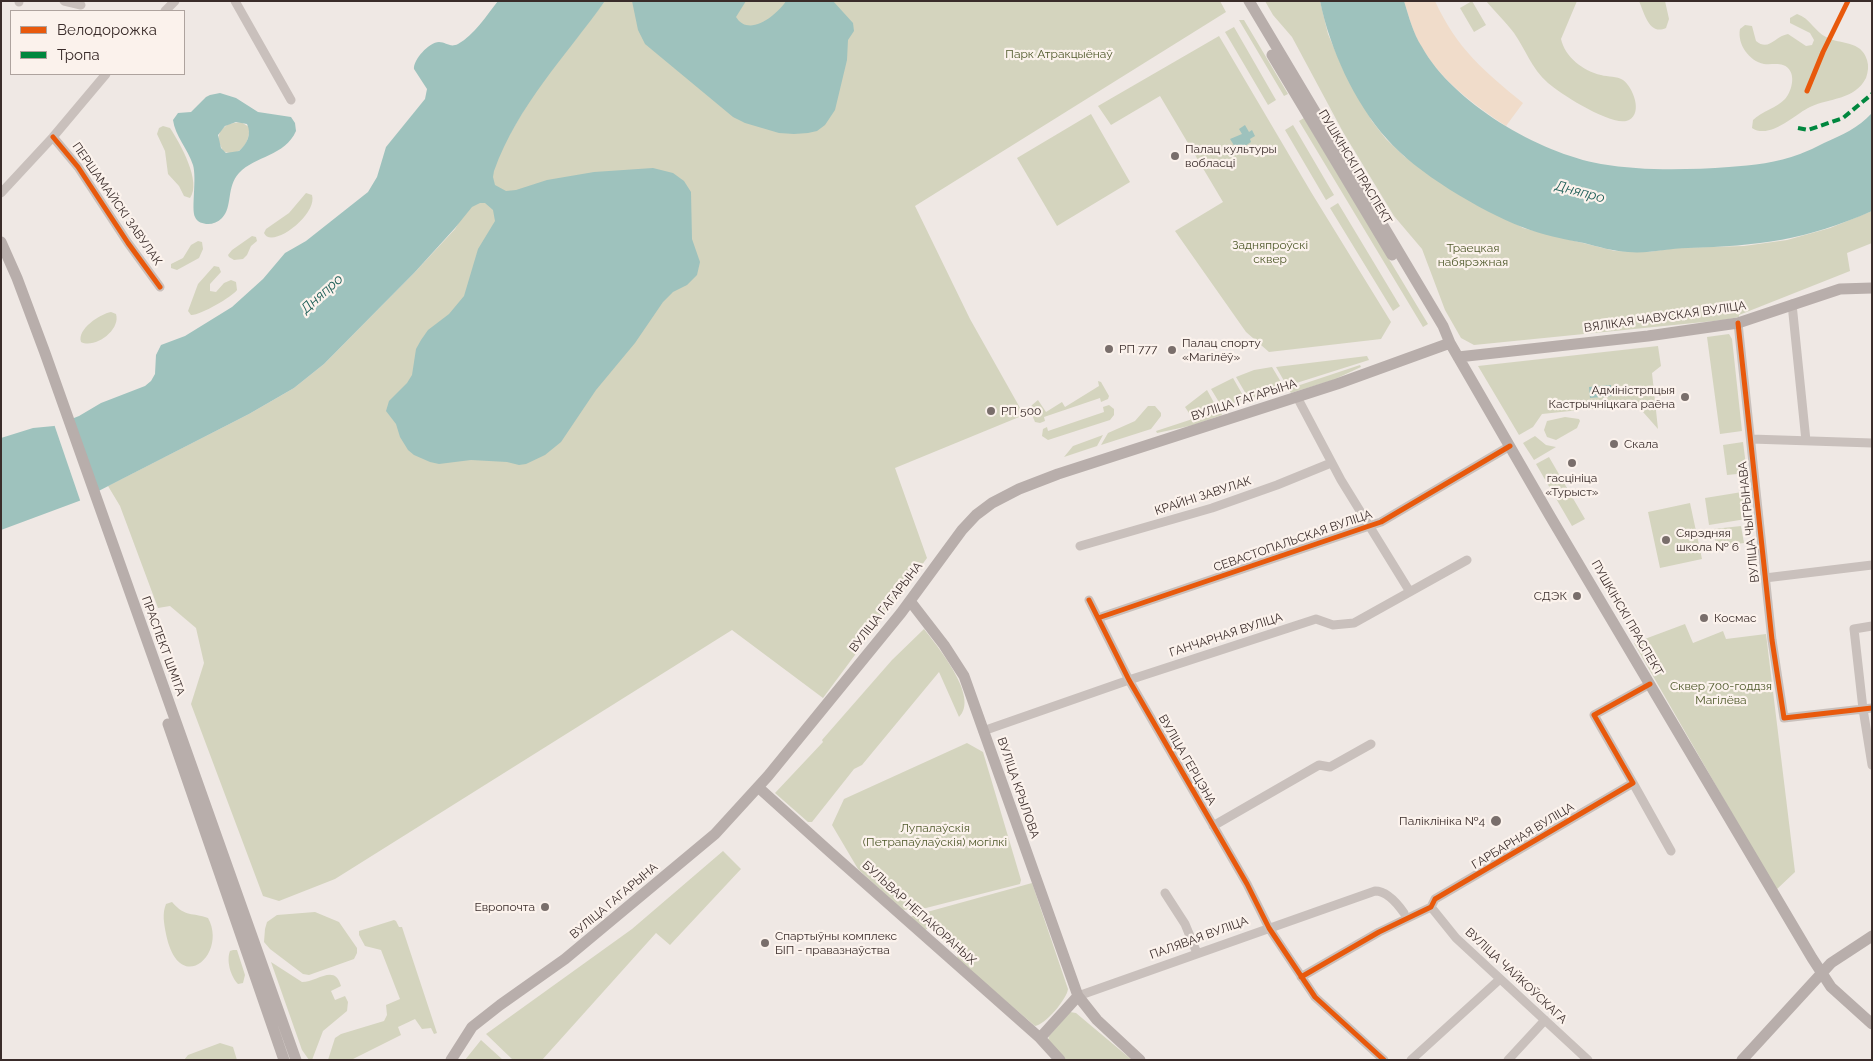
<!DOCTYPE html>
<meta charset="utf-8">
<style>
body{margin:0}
#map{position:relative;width:1873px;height:1061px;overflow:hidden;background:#efe8e4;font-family:Raleway,sans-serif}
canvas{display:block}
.frame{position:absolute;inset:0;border:2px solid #3a2c2a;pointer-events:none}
.legend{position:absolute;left:10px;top:10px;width:175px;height:65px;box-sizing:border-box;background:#fbf2ec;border:1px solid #aea39e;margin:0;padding:6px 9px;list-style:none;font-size:15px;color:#3a2c2a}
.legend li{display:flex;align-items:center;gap:10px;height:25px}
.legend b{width:25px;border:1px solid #aea39e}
</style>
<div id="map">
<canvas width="1873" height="1061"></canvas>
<div class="frame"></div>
<ul class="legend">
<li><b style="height:6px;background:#e8590c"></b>Велодорожка</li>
<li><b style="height:6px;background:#00873e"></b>Тропа</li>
</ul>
</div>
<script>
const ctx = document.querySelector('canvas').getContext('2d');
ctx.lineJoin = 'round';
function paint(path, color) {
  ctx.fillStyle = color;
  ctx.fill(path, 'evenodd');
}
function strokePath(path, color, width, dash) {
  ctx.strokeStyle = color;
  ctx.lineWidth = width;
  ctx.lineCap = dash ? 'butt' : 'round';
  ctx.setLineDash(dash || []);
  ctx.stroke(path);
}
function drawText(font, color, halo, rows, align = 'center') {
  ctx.font = font + ' Raleway,sans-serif';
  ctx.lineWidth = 4.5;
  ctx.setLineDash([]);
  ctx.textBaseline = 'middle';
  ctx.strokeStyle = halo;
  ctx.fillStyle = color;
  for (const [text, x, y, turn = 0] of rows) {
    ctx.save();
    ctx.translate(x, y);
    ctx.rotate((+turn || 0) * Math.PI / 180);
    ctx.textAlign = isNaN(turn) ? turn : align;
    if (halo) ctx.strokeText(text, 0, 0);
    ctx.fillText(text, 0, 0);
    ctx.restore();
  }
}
paint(new Path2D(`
 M605,1H1220L1226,12L915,206L970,319L1024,415L895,468L927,558L823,698L732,630L335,879L279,901L263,896L191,704L204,663L196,628L170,606L158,608L120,506L108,486L249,414L294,388L324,364L415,272L455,229L533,94Z
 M1265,1H1320L1328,34L1343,69L1372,121L1386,139L1405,157L1523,228L1615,251L1649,252L1675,248L1744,246L1787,240L1830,228L1872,211V243L1847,253L1850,271L1739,315V317L1724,320L1474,345L1461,338L1445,310L1422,249L1394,216L1343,132L1292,37L1273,15Z
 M1472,1L1486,25L1474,32L1460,8Z
 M1486,1H1577L1561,39C1565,57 1583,71 1601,75C1608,77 1617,76 1623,80C1633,87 1643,113 1629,120C1613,128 1561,94 1548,83C1531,68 1526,50 1514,33C1506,22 1495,12 1486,1Z
 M1639,1H1665L1669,19L1666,28C1649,36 1644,12 1639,1Z
 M1797,14C1810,18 1815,32 1826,37C1841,45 1861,40 1867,60C1869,66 1868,72 1866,78C1855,100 1829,98 1810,107C1795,114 1770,140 1752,128L1753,120C1762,111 1777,108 1785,99C1793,90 1797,70 1783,65C1777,63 1770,65 1764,64C1749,61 1737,44 1740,29L1745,25L1752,26L1756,41C1769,52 1775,36 1788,34L1806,46L1812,45L1814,40L1810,33L1790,23V18Z
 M1239,20H1244L1288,94L1284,96Z
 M1234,27L1276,100L1268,105L1225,32Z
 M1219,36L1311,192L1391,322L1381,339L1269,352L1246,332L1175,231L1223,202L1160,96L1111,125L1098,106Z
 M1091,114L1130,182L1057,226L1017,158Z
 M1304,118L1428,324L1423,327L1299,121Z
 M241,122L249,127C251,142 239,159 223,151L218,140L220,131L228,124Z
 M1293,125L1334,195L1326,200L1285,130Z
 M163,126L170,128C180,143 202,182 190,198L184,196L179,186L168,174L165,151L157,134L159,128Z
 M306,193L312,195C318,215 271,250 264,233L266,229L289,213Z
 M1338,203L1400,306L1393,311L1330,208Z
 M252,236L256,237L257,241L251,246L247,255L243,259L234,260L229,257L228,255L232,250Z
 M198,241L202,242L203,249L199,258L177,270L171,268V264L183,258L191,245Z
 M214,266L219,267L221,272L210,284V291L216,292L224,283L231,280L236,282L237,290C232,297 199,316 191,315L188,311L198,284Z
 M111,312L116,314C121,330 95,349 81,342C77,329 100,314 111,312Z
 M1729,334L1732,339L1742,431L1720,434L1707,337Z
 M1658,346L1661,366L1652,373L1658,429L1636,404L1542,414L1533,427L1519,435L1478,366Z
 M1367,356L1369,360L1287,386L1276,367Z
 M1360,365L1361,367L1333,380L1291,393L1288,389Z
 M1272,367L1284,387L1249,399L1236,377L1254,370Z
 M1233,378L1245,399L1222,407L1211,389Z
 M1098,381L1101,382L1109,396L1108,399L1101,402L1100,398L1044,417L1045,421L1040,423L1035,422L1030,410L1032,405L1038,400L1046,412L1062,402L1065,407L1099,386Z
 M1207,390L1217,408L1191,416L1185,407Z
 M1109,405L1114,409V415L1110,420L1048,440L1042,436L1043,429L1047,427L1048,431L1104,412L1103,407Z
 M1148,406H1155L1161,413V416L1151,429L1101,445L1108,433L1135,421Z
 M1220,410L1222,415L1194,425L1157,433L1156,431Z
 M1565,417L1579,419L1580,421L1577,428L1556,440L1547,437L1544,430L1547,421Z
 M1103,435L1097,446L1064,457L1073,446Z
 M1535,436L1546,445L1556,447L1534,460L1523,443Z
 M1743,442L1747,473L1727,475L1723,445Z
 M1549,457L1585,519L1572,526L1536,464Z
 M1742,492L1746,519L1709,525L1705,498Z
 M1690,503L1702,559L1660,568L1648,512Z
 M1741,526L1744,543L1716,547L1714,529Z
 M1685,624L1693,643L1723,631L1726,639L1766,634L1795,872L1776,890L1634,643Z
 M924,629C937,646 980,697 959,717L939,672L862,765L854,769L812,822H808L775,793L823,742L822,740L892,660Z
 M967,743L983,752L1021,880L1020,884L926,908L902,910L858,869L832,825L844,799Z
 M723,851L741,869L670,945L656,933L542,1060H513L486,1034L632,929Z
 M1032,883L1068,989C1067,999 1045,1025 1035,1026L957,959L958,953L929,928L925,930L909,917Z
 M172,902C186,918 192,912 208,918C228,954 179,998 166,934C164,923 162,914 166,904Z
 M315,912L339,922L357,948V953L354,959L309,975L303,974L270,949L264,942L265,929L267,922L277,915Z
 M394,920L396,921L399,927H402L437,1033L434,1034L431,1028L422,1029L415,1019L398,1027L401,1035L351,1060H328L335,1038L341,1034L384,1021L387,1015L386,1005L400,999L381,950L365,946L359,935V931Z
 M233,950H237L245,975L243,983L238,984C231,977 226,961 230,951Z
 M271,962L302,982C317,982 335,963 341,986L331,991L335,1000L345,996L348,1002L347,1011L323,1031L312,1060H309L302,1050Z
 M1070,1012L1076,1013L1132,1060H1062L1048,1041L1049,1036Z
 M481,1040L503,1060H465Z
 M220,1043L233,1047L237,1060H184L188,1055Z`), '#d4d4be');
paint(new Path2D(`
 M1404,1H1435C1457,49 1484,71 1523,103L1506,126C1474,105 1442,81 1422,48C1413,33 1409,17 1404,1Z`), '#f0dcca');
paint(new Path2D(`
 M498,1H605C565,57 518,105 494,171L493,177L495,185L506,191L516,190L547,180L594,172L653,168L673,173L684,181L691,192L692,239L700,262L697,275L687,285L673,292L663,302L635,343L596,390L561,442L545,455L526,464L519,465L507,462L471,460L439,464L430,462L414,455L408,450L400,437L396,424L386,411L389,401L407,383L412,375L416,349L421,340L428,330L449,314L464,296L478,249L495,221L493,210L485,203H480L472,207L455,228L415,272L324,364L294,388L249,414L79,501L1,530V438L33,428L54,426L79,416L101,403L145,386L151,381L155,374L156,355L161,345L185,336L232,307L263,279L285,253L306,241L368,192L377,177L386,147L425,99L427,89L414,69C413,60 429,42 439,42C446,42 450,48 458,44C474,35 487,15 498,1Z
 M632,1H746L736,17C749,38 777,15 786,1H833L853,23L854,31L848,40L847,60L835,110L825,125L817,131L808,133L794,134L779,133L745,123L733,117L645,44L638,30Z
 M1320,1H1404C1409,17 1413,33 1422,47C1453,103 1539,153 1601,164C1642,171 1688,170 1729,167C1753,165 1777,163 1800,154C1808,151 1816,147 1824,143C1842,135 1858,128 1872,113V211C1806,240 1759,246 1688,248C1668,248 1649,254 1628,252C1613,251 1599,247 1584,243C1563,239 1542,235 1522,227C1481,211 1415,172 1387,139C1354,102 1330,49 1320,1Z
 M220,93L236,98L258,112L291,117L295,123L296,131C285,156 255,156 239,173C226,187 233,207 222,218C218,222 213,224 208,224C203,224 197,222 195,217C191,209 197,179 193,165C188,149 175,136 173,120L178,113L191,112L206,97L210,95ZM236,122L247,124C252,134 247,144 239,151L226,153L221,148L218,135L225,126Z
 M1245,125L1249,132L1252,130L1255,136L1250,139L1251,142L1239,150L1237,146L1235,147L1230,139L1242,134L1239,129Z
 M1611,385L1612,396L1590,398L1589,387Z`), '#9ec2bd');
paint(new Path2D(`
 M72,417L99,493L81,503L54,424Z`), '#efe8e4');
strokePath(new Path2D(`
 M64,1L81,5
 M235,1L291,100
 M19,2V1
 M165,11L175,1
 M53,137L78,167L128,243L160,287
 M1,193L53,137L106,74
 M1792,304L1806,441
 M1738,323L1772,640L1784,718L1872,708
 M1297,397L1341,480L1410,592
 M1751,439L1872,443
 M1080,546L1212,508L1277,485L1331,463
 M1765,578L1872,565
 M1089,600L1129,680L1247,884L1269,928L1315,997L1384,1060
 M1098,618L1381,522L1510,446
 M1872,626L1854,629L1863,709L1872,765
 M983,731L1129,680L1316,619L1333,625L1354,623L1467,560
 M1633,783L1671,851
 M1213,826L1319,765L1330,767L1371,744
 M1165,893L1185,924L1197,953
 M1431,907L1456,938L1588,1060
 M1301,977L1379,932L1431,907L1435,899L1633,783L1594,715L1650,684
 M1078,996L1375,891C1387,891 1397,903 1404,913
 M1411,1060L1500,979
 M1508,1060L1545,1020`), '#c9c0bc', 9);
strokePath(new Path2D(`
 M1249,1L1443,326L1450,343L1550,516L1812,958L1831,987L1872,1024
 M1272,55L1392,255
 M1,242L17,278L45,353L296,1060
 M1458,357L1648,336L1738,323L1840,289L1872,288
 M910,601L944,645L964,676L1078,996L1097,1020L1140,1060
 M168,724L284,1060
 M758,787L830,852L1040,1038L1060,1060
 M1040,1038L1078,996
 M451,1060L472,1027L500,1005L565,959L715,834L768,776L901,613L962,530L976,515L992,503L1019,489L1058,474L1337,384L1450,343
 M1742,1060L1831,963L1872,936`), '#b8aeab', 11);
strokePath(new Path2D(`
 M1798,128L1808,130L1843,118L1872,94`), '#00873e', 4, [8, 4]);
strokePath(new Path2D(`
 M1807,91L1823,52L1848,1
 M53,137L78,167L128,243L160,287
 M1738,323L1772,640L1784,718L1872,708
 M1089,600L1129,680L1247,884L1269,928L1315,997L1384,1060
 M1098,618L1381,522L1510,446
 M1301,977L1379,932L1431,907L1435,899L1633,783L1594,715L1650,684`), '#e8590c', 5);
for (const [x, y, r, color] of [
 [1175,156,5,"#796e6b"],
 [1109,349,5,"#796e6b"],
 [1172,350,5,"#796e6b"],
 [1685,397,5,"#796e6b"],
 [991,411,5,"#796e6b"],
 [1614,444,5,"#796e6b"],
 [1572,463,5,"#796e6b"],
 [1666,540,5,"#796e6b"],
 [1577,596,5,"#796e6b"],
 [1704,618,5,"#796e6b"],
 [1496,821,6,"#796e6b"],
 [545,907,5,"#796e6b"],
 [765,943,5,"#796e6b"]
]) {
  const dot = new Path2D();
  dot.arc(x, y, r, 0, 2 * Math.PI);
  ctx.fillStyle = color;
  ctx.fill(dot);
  strokePath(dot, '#fbf2ec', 2);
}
drawText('12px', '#505a2c', '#fbf2ec', [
 ["Парк Атракцыёнаў",1059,54],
 ["Задняпроўскі",1270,245],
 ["сквер",1270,259],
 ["Траецкая",1473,248],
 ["набярэжная",1473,262],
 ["Сквер 700-годдзя",1721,686],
 ["Магілёва",1721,700],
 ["Лупалаўскія",935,828],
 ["(Петрапаўлаўскія) могілкі",935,842]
]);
drawText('12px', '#3a2c2a', '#fbf2ec', [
 ["Палац культуры",1185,149],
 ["вобласці",1185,163],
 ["Палац спорту",1182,343],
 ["«Магілёў»",1182,357],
 ["РП 777",1119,349],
 ["Адміністрпцыя",1675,390,"right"],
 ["Кастрычніцкага раёна",1675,404,"right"],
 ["РП 500",1001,411],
 ["Скала",1624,444],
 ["гасцініца",1572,478,"center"],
 ["«Турыст»",1572,492,"center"],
 ["Сярэдняя",1676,533],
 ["школа № 6",1676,547],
 ["СДЭК",1567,596,"right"],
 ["Космас",1714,618],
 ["Паліклініка №4",1485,821,"right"],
 ["Европочта",535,907,"right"],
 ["Спартыўны комплекс",775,936],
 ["БІП - правазнаўства",775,950]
], 'left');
drawText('12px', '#3a2c2a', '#fbf2ec', [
 ["ПУШКІНСКІ ПРАСПЕКТ",1355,167,59],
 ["ПЕРШАМАЙСКІ ЗАВУЛАК",117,204,55],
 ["ВЯЛІКАЯ ЧАВУСКАЯ ВУЛІЦА",1665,317,-8],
 ["ВУЛІЦА ГАГАРЫНА",1244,400,-18],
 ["КРАЙНІ ЗАВУЛАК",1203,496,-18],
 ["ВУЛІЦА ЧЫГРЫНАВА",1749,522,-96],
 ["СЕВАСТОПАЛЬСКАЯ ВУЛІЦА",1293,541,-19],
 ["ВУЛІЦА ГАГАРЫНА",886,607,-52],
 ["ПУШКІНСКІ ПРАСПЕКТ",1627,618,60],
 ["ГАНЧАРНАЯ ВУЛІЦА",1226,635,-18],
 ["ПРАСПЕКТ ШМІТА",163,646,70],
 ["ВУЛІЦА ГЕРЦЭНА",1187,760,60],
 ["ВУЛІЦА КРЫЛОВА",1018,788,71],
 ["ГАРБАРНАЯ ВУЛІЦА",1523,836,-31],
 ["ВУЛІЦА ГАГАРЫНА",614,901,-40],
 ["БУЛЬВАР НЕПАКОРАНЫХ",919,913,42],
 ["ПАЛЯВАЯ ВУЛІЦА",1199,938,-20],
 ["ВУЛІЦА ЧАЙКОЎСКАГА",1516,976,43]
]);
drawText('italic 14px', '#1d5e57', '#fbf2ec', [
 ["Дняпро",1580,192,15],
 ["Дняпро",322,294,-42]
]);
</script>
